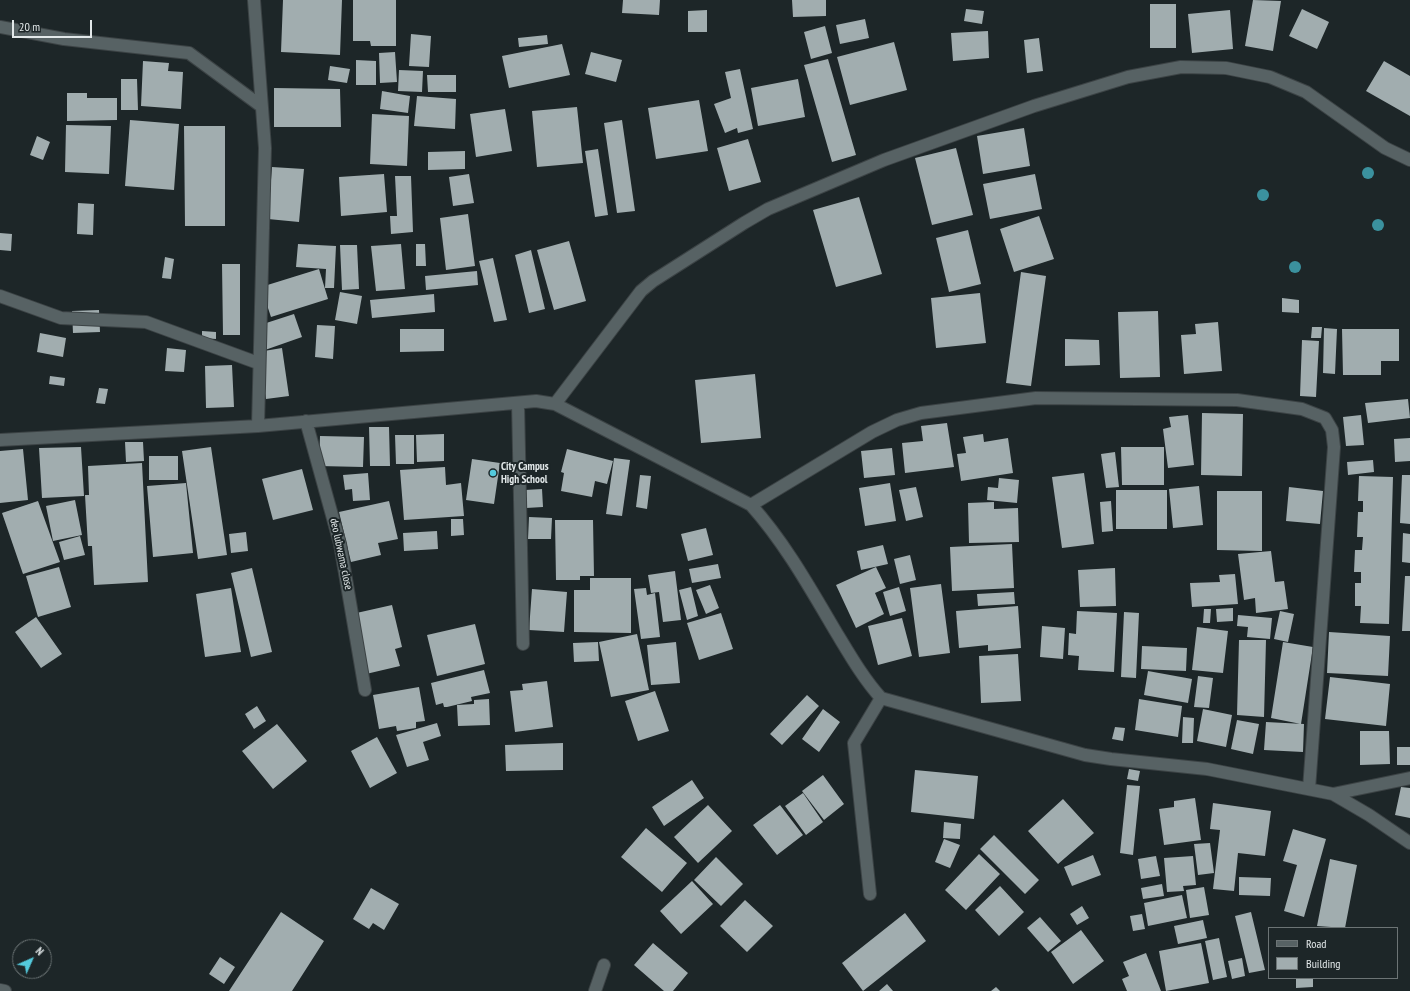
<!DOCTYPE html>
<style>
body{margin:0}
#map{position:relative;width:1410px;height:991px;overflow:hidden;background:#1d2628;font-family:"PT Sans Narrow",sans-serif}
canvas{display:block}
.legend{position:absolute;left:1268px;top:927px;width:130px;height:52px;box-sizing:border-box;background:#1d2628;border:1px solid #6c7475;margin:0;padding:5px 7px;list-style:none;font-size:12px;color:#e2e8e9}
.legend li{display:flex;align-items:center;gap:8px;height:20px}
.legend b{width:20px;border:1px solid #6c7475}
.north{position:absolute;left:12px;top:939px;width:40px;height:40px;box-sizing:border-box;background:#1d2628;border:1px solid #6c7475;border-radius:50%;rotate:45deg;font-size:11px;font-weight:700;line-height:16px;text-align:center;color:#e2e8e9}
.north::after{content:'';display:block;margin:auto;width:14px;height:18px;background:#54cadd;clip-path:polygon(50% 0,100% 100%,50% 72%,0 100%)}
.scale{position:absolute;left:12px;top:20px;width:80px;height:18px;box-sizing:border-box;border:2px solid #e2e8e9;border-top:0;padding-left:5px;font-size:12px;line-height:14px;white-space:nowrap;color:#e2e8e9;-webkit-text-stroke:3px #1d2628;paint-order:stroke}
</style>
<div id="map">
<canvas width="1410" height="991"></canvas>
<ul class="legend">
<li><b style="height:5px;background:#576264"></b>Road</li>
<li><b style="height:11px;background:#a1adaf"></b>Building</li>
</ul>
<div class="north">N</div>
<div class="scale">20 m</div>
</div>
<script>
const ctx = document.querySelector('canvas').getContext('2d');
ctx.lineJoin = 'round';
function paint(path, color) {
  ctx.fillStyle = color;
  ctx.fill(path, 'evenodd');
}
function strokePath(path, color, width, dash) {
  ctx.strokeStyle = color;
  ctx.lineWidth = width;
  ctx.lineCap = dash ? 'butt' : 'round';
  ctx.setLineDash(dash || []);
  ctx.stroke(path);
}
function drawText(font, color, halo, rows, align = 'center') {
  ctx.font = font + ' "PT Sans Narrow",sans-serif';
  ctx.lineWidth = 4;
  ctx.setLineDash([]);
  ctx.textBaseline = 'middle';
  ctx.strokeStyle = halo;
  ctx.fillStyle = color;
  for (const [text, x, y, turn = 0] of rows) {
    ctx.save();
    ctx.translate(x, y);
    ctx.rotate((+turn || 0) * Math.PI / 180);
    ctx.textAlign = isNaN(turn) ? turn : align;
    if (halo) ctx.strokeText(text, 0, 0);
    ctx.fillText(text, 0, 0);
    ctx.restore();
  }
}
paint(new Path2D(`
 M283,0H342L340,55L281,52Z
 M353,0H396V46H371L370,41H353Z
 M623,0H660L659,15L622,13Z
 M792,0H826V16L793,17Z
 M1253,0L1281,1L1273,51L1245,46Z
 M1150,4H1176V48H1150Z
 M966,9L984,11L982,24L964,21Z
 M1302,9L1329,22L1317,49L1289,36Z
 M707,10V32H688V11Z
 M1230,10L1233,49L1192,53L1188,14Z
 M865,19L869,38L840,44L836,25Z
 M825,26L832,53L811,59L804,32Z
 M988,31L989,58L953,61L951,33Z
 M411,34L431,36L429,67L409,66Z
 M547,35L548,44L519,47L518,38Z
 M1039,38L1043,71L1027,73L1024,40Z
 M894,42L907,90L850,105L837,57Z
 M562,44L570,75L509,88L502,56Z
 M395,52L397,82L380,83L379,53Z
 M591,52L622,60L616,82L585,74Z
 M828,59L856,155L832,162L804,65Z
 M356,60L376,61V85H356Z
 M143,61L169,63L168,71L183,72L181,109L141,106Z
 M1384,61L1410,76V116L1366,91Z
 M330,66L350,69L347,83L328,80Z
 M740,69L753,129L738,133L737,128L725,133L714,104L731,98L725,72Z
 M399,70L423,71L422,92L398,91Z
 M427,75H456V92H428Z
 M121,79H137L138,110H121Z
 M798,79L805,117L758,126L751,88Z
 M274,88L340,89L341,127H274Z
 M382,91L410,96L408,113L380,109Z
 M67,93H87V98H117V120L67,121Z
 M417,96L456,99L455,129L414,126Z
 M699,100L708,151L656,159L648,108Z
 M577,107L583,163L537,167L532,111Z
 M505,109L512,151L476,157L470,114Z
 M372,114L409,116L407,166L370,164Z
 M130,120L179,124L174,190L125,186Z
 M622,120L635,211L617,213L604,123Z
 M66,125L111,126L109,174L65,172Z
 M184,126H225V226H185Z
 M1024,128L1030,166L983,174L977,136Z
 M37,136L50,142L43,160L30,155Z
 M748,139L761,182L729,191L717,148Z
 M956,148L973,215L932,225L915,158Z
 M598,149L608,215L595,217L585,151Z
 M465,151V169L428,170V152Z
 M272,167L304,169L299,222L268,219Z
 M384,174L387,212L341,216L339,177Z
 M469,174L474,203L453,206L449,177Z
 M1035,174L1042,209L990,219L983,184Z
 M395,176H411L413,232L391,234L390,216H397Z
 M859,197L882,274L836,287L813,210Z
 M78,203L94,204L93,235L77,234Z
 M468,214L475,266L446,270L440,218Z
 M1039,216L1054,259L1014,272L1000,229Z
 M968,230L981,284L949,292L936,238Z
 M0,233L12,234L11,251L0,250Z
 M569,241L586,301L554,310L537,250Z
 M298,244L336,246L334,288H325L326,269L296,267Z
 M401,244L405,289L376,291L371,246Z
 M416,244H425L426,266H416Z
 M340,245H357L359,289L342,290Z
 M531,250L545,309L529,313L515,255Z
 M165,257L174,259L171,279L162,278Z
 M493,258L507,320L494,322L479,261Z
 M222,264H240V335H223Z
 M319,269L328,299L271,317L261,287Z
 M477,271L478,285L426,290L425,276Z
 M1021,272L1046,276L1031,386L1006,383Z
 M340,292L362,296L357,324L335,320Z
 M980,293L986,343L936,348L931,298Z
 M434,294L435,312L372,318L370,300Z
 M1282,298L1299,300V313L1282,312Z
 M99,310L100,332L73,333L72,311Z
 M1158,311L1160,377L1120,378L1118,312Z
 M294,314L302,337L265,350L257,326Z
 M1218,322L1222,371L1184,374L1181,335L1196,334L1195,324Z
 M317,325L335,326L333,359L315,357Z
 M1312,327H1322L1321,338H1311Z
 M1324,328L1337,329L1335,374L1323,373Z
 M400,329H444V351L400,352Z
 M1342,329H1399V361H1381V375H1343Z
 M202,331L216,332V339L202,338Z
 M40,333L66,338L63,357L37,352Z
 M1065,339L1099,340L1100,365L1065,366Z
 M1302,340L1319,341L1316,397L1300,396Z
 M167,348L186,350L184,372L165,371Z
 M282,348L289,396L266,399L258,352Z
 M232,365L234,407L206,408L205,366Z
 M755,374L761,438L701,443L695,380Z
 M50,376L65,378L64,386L49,384Z
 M99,388L108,389L105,404L96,403Z
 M1408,399L1410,418L1368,423L1365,403Z
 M1202,413L1243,414L1242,476L1201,475Z
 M1188,415L1194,465L1168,468L1163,429L1171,427L1169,417Z
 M1361,415L1364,445L1346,446L1343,417Z
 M947,423L954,467L905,473L902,443L923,441L921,426Z
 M369,427H389L390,466H370Z
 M444,434V461L417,462L416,435Z
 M983,434L984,442L1008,438L1013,473L961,481L957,454L966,453L963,437Z
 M395,435H414V464H396Z
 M320,436L364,437L363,467L319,466Z
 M1410,438V461L1395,462L1394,439Z
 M125,442H143L144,461L126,462Z
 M81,447L84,496L42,498L39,448Z
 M211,447L227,555L198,559L182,451Z
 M1121,447H1164V485H1122Z
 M892,448L895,475L864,478L861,451Z
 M23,449L28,500L0,503V451Z
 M567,449L613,461L607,484L595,481L592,497L561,491L564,473L561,472Z
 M1115,452L1119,487L1106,488L1101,454Z
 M149,456H178V480H149Z
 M614,458L630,460L622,516L606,514Z
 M472,459L500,463L494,504L466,500Z
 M1373,460L1374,472L1348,475L1347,462Z
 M142,463L148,582L94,585L92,546H88L85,495H89L88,466Z
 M445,467L446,485L461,483L464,516L404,520L400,470Z
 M302,469L313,510L273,520L262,479Z
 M368,473L370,500L353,501L352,489L345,490L343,475Z
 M1084,473L1094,544L1062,548L1052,477Z
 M640,475L651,476L647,509L636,507Z
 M1402,475H1410V524L1400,523Z
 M1359,476L1393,477L1389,624L1360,623L1361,606H1355V583H1361V572H1354L1355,550H1362L1363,537H1357L1358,512H1363V501H1358Z
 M999,478L1019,480L1017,503L987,500L988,487L998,488Z
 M186,483L193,553L153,557L147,486Z
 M890,483L896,521L865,526L859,488Z
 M1199,486L1203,525L1173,528L1169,489Z
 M916,487L923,517L906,521L899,490Z
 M1289,487L1323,491L1320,524L1286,521Z
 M542,489L543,507L526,508L525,490Z
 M1116,490H1167V529H1116Z
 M1217,491H1262V551L1217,550Z
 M75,500L82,535L53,541L46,506Z
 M38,501L60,562L23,574L2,513Z
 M389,501L398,539L378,543L381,555L351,562L339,512Z
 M1111,501L1113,531L1102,532L1100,502Z
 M994,502V509L1018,508L1019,542L969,543L968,503Z
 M529,517L552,518L551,539H528Z
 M451,519H463L464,535L451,536Z
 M555,520H593L594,576H580V580H556Z
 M706,528L713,555L688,561L681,534Z
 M437,531L438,549L404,551L403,533Z
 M246,532L248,551L231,553L229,534Z
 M1403,533L1410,534V563L1402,562Z
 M80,536L85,555L64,560L59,542Z
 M1012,544L1014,588L952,591L950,547Z
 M883,545L888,564L861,570L857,551Z
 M1271,551L1275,582L1284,581L1288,609L1256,613L1255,598L1244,600L1238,554Z
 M910,555L916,580L900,584L894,559Z
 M718,564L721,578L692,583L689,569Z
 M59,567L71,607L38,617L26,576Z
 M876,567L886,588L875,593L884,614L856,628L836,585Z
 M252,568L272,652L251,657L231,573Z
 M1115,568L1116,606L1080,607L1078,570Z
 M675,571L681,620L663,622L659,592L651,593L648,575Z
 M1235,574L1238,604L1192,607L1190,583L1220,582L1219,575Z
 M1405,576H1410V631H1402Z
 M590,578H631V633L574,632V590H590Z
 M941,584L950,653L919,657L910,588Z
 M710,585L719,608L706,614L696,590Z
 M691,587L698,616L687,620L679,590Z
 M899,587L906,611L890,616L883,592Z
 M231,588L241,652L205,657L196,594Z
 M646,588L647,595L655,593L660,637L641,639L634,589Z
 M532,589L567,592L564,632L529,630Z
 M1014,592L1015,604L978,606L977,594Z
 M392,605L402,647L395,649L400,666L366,674L352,614Z
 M1018,606L1021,648L988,651V645L959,648L956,611Z
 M1233,608V621L1217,622L1216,609Z
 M1204,609H1211L1210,623H1203Z
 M1077,611L1117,613L1114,672L1078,670L1079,656L1068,655L1069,633L1076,634Z
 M1280,611L1294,614L1288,642L1274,639Z
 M1124,612L1139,613L1136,678L1121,677Z
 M721,613L733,649L699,660L687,623Z
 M1238,615L1272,618L1270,639L1247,637L1248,627L1237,626Z
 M36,617L62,654L41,668L15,632Z
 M902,618L912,656L878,665L868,626Z
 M475,624L485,664L437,676L427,635Z
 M1042,626L1065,628L1063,659L1040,657Z
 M1197,627L1228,631L1223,673L1192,670Z
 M1329,632L1390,636L1388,676L1327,673Z
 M637,634L649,690L611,697L599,642Z
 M1239,640H1266L1264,717L1237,715Z
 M598,642L599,661L574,662L573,643Z
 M676,642L680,683L651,685L647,645Z
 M1283,642L1313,647L1301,724L1271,718Z
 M1142,646L1187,648L1186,671L1141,669Z
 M1018,654L1021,701L981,703L979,656Z
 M484,670L490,693L471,697L472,701L447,707H444L443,703L436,705L431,683Z
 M1148,671L1192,679L1188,703L1144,695Z
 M1198,676L1213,678L1209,708L1194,707Z
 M1330,677L1390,684L1386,726L1325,719Z
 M547,681L553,727L515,732L510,691L523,690L522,684Z
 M419,687L425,721L416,722V728L397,731L396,726L379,729L373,695Z
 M655,691L669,731L638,741L625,701Z
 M807,695L819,706L782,745L770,734Z
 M489,699L490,725L458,726L457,705L474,704V700Z
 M1139,699L1182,706L1178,737L1135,730Z
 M257,706L266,721L254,729L245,714Z
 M823,709L840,722L819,752L802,739Z
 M1203,709L1232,715L1226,747L1197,741Z
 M1183,717L1194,718L1193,743H1182Z
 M1237,720L1259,724L1253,754L1231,749Z
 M1266,722L1304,724L1303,752L1264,750Z
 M437,723L441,736L423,742L429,760L407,767L396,735Z
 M277,724L307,761L273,789L242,751Z
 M1115,727L1125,728L1123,741L1112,739Z
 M1360,731H1389L1390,764L1360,765Z
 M377,737L397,773L370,788L351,751Z
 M563,743V770L506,771L505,745Z
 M1397,747H1410V765H1397Z
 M1129,769L1140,771L1138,781L1127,779Z
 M915,770L978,776L974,819L911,812Z
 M823,775L844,804L824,820L802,791Z
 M692,780L704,798L664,826L652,807Z
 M1127,785L1140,786L1133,855L1120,853Z
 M1401,787L1410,788V818L1395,815Z
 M803,793L823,822L806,835L785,806Z
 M1195,798L1201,840L1164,845L1159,809L1174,807V801Z
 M1063,799L1094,833L1058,864L1028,831Z
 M1213,803L1271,811L1265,856L1238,853L1234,891L1213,889L1220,830L1210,829Z
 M708,805L732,831L698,863L674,837Z
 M780,805L803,835L777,855L753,825Z
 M944,822L961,824L960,839L943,838Z
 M646,828L687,863L662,892L621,857Z
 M1293,829L1326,839L1304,917L1284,911L1297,865L1283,861Z
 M994,835L1039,880L1025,894L980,849Z
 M944,839L960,845L950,868L935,862Z
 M1210,843L1214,873L1198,875L1194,844Z
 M979,854L1000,874L966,910L945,890Z
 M1093,855L1101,875L1072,886L1064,867Z
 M1156,856L1160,876L1141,879L1138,859Z
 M1193,856L1196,885L1183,886L1184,891L1167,892L1164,858Z
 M716,857L743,884L721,906L694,880Z
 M1330,859L1357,865L1345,928L1317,926Z
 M1239,877L1271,878L1270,896L1239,895Z
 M692,881L713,904L681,934L660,911Z
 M1162,884L1164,896L1143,899L1141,888Z
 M1000,886L1024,912L999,936L975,910Z
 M1204,887L1209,915L1190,918L1186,890Z
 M371,888L399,904L384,930L373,923L369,929L353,919Z
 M1182,895L1187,918L1148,926L1144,903Z
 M745,900L773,926L747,952L720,926Z
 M1082,906L1089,918L1077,925L1070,914Z
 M281,912L324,941L292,991H229Z
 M1251,912L1265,970L1249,973L1235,916Z
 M905,913L926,941L863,991L842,963Z
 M1142,914L1145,929L1133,931L1130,916Z
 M1040,917L1061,941L1048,952L1027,928Z
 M1203,920L1207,938L1178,944L1174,926Z
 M1081,930L1104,961L1073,984L1051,952Z
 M1219,938L1227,977L1213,980L1205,941Z
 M653,943L688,973L673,991H664L634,965Z
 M1201,943L1209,983L1166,991L1159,951Z
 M1146,953L1161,991H1127L1122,979L1129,976L1123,962Z
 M220,957L235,967L224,984L209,974Z
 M1242,958L1245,976L1232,979L1228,961Z
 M1296,978H1313V987L1296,988Z
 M887,984L893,991H879Z
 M996,987L1000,991H991Z`), '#a1adaf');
const minor = new Path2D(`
 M254,0L265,148L258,426
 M0,27L64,39L189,53L261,106
 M0,296L61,318L146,322L258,363
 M518,403L523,644
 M555,404L641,291L653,281L744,223L768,209L884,160L1034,106L1128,77L1181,67L1226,68L1270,77L1306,92L1385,148L1410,160
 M306,421L340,544L365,690
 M0,440L258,426L536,401L555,404L751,505C785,543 810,588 836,632C850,655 863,678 881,698L1085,755L1111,759L1207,769L1333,794L1369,815L1410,843
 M751,505L872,432L897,420L921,413L1036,398L1237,400L1302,409L1325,418L1332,430L1334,447L1309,789
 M1333,794L1410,778
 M870,894L854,743L881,698
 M0,990L5,991
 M595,991L604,965`);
strokePath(minor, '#3c4345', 14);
strokePath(minor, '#576264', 12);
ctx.fillStyle = '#3b919e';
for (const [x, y] of [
 [1368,173],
 [1263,195],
 [1378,225],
 [1295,267]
]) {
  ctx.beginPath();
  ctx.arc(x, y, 6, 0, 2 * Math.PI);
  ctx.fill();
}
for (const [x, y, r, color] of [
 [493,473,4,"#54cadd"]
]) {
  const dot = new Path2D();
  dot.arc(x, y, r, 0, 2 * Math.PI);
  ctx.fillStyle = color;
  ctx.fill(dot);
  strokePath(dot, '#1d2628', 1.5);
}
drawText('bold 11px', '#e2e8e9', '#1d2628', [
 ["City Campus",501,467],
 ["High School",501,480]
], 'left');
drawText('11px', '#e2e8e9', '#1d2628', [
 ["deo lubwama close",341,554,78]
]);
</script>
